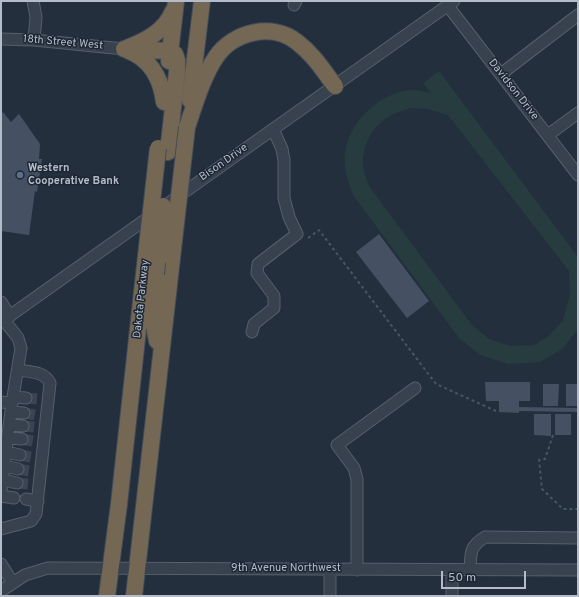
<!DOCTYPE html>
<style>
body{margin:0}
#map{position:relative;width:579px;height:597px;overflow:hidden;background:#242f3e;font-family:Overpass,sans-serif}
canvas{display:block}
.frame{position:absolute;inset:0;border:2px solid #b4bcc9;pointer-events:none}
.scale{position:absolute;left:441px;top:571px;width:85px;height:18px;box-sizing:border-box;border:2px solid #b4bcc9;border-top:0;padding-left:5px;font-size:12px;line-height:14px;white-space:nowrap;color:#b4bcc9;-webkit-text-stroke:3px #1d2633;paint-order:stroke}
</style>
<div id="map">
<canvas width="579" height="597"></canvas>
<div class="frame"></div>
<div class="scale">50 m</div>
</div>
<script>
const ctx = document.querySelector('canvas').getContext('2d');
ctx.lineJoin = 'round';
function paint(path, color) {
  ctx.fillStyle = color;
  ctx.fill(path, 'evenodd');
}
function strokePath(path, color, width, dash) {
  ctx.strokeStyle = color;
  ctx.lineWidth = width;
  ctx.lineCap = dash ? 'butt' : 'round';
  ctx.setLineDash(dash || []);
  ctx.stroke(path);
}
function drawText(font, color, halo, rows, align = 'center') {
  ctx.font = font + ' Overpass,sans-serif';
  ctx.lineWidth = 3;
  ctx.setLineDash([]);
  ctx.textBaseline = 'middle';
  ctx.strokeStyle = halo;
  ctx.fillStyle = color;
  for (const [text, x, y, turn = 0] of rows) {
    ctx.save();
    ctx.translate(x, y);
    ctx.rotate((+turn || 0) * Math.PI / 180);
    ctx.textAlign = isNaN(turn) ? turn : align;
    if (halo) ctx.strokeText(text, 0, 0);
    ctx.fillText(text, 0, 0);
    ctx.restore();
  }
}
paint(new Path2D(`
 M439,71L578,257V329L562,349L540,362L508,364L480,355L459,338L353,195C348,182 343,167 345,153C349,122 378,94 409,90C416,89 424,92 431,93L423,83ZM411,108L427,109L448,115L569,271L570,295L563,320L550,335L534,345L511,346L489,339L472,325L369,186C368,182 365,176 364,171C359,148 373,124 393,114C399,112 405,110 411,108Z`), '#263c3f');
paint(new Path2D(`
 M3,112L11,122L19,114L40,144L39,159H42L37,192L35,191L29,235L1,231V114Z
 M379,234L429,301L407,318L356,252Z
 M485,382H530V401H519V407L578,408V412L519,411V413L499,412V401H486Z
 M543,384H559L558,406H543Z
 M566,384H578V406H566Z
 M534,414H551V436L534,435Z
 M555,414H571V435H555Z`), '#455162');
strokePath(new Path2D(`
 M26,398L38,399
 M24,413L36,415
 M23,426L35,427
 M22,439L33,441
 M20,455L31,457
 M18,469L29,471
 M17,483L28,484`), '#3a4453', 11, [11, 5.5]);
const minor = new Path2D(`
 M33,1L36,17L34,40
 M294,5L296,1
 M448,6L578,175
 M1,39L34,40L124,49
 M501,74L578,15
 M548,135L578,113
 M1,302L10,316
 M1,322L454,1
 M252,332L254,324L274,308V296L257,273L258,264L297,234L289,217L284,198V160L282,149L273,129
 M13,397L26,398
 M1,402L12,403L21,348L18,338L4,320
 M11,412L24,413
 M10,425L23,426
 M8,438L22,439
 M6,452L20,455
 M4,466L18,469
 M2,480L17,483
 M1,490L12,403
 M1,496L14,498
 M26,499L38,501
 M1,529L31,521L36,514L50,383C44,371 30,372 18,370
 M1,564L13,583
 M330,570V596
 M357,570V479L354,468L337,445L415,388
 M452,570V596
 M470,571C471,553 469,547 485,537L578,538
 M1,591L25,575L48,568L578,570`);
const highway = new Path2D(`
 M127,48C147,40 165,31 173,11
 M124,49L170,51L175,54L177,60V72L168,152
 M127,50C151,59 161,78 164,102
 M169,61L176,1
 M190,100L202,1
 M187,127C195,104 202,78 216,57C233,32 272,22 297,42C313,54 323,70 335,86
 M156,274L152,314L157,341
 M107,596L119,504L144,274
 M134,596L172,258`);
strokePath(minor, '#565f6c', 13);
strokePath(highway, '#434c59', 18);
strokePath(new Path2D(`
 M308,238L319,230L436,384L496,411
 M553,435L545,459L539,460L542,489L563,509H578`), '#44595c', 2, [3, 3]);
strokePath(minor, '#38414e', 11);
strokePath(highway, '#746855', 16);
const highwayBridge = new Path2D(`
 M172,258L187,127
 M144,274L158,148
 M156,274L163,206`);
strokePath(highwayBridge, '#434c59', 18, []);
strokePath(highwayBridge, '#746855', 16);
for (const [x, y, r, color] of [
 [20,175,4,"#5c6f8a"]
]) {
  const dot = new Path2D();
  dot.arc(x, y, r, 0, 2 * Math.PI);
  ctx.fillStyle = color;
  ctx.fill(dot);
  strokePath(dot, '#1d2633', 1.5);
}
drawText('11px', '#b4bcc9', '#1d2633', [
 ["18th Street West",63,43,5],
 ["Davidson Drive",513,90,52],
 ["Bison Drive",224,163,-35],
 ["Dakota Parkway",142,299,-84],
 ["9th Avenue Northwest",286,569]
]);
drawText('bold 11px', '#b4bcc9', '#1d2633', [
 ["Western",28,169],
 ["Cooperative Bank",28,182]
], 'left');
</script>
